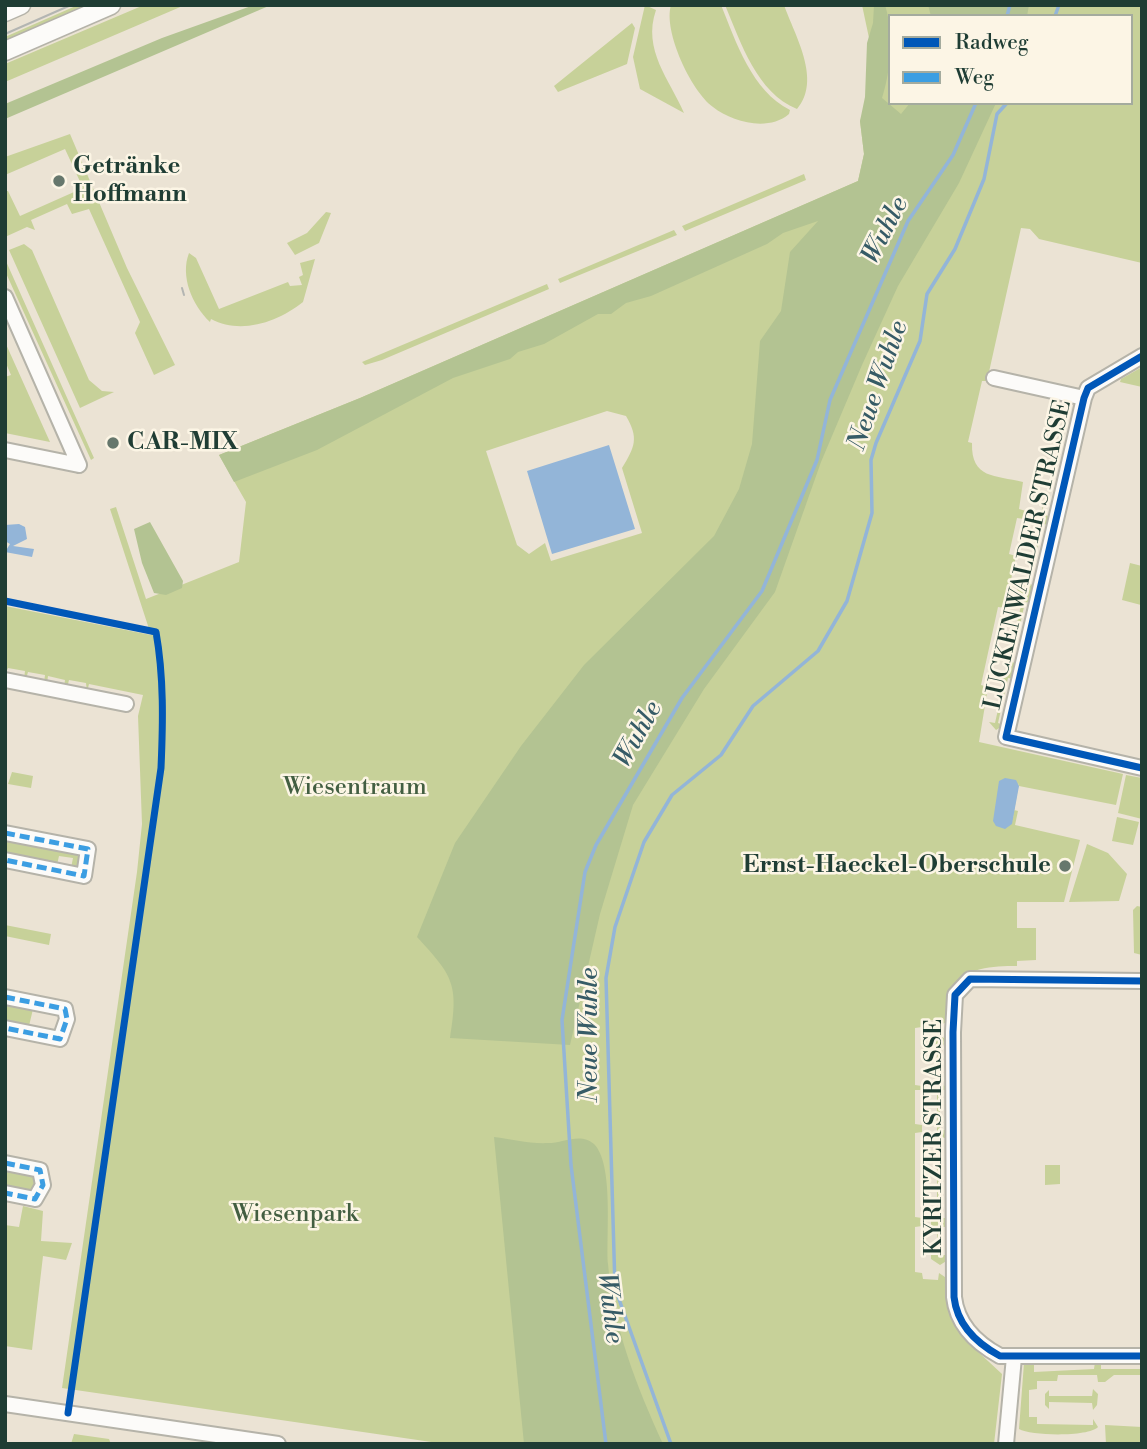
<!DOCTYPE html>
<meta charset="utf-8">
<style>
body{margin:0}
#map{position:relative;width:1147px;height:1449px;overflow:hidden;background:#ebe3d4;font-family:"Libre Bodoni",serif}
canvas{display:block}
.frame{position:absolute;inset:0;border:7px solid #1f3d34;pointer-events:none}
.legend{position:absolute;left:888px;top:14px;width:245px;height:91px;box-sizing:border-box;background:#fcf5e5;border:2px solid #a4ab9e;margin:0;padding:9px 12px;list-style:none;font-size:21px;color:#1f3d34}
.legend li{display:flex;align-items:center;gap:14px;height:35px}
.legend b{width:35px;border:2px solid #a4ab9e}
</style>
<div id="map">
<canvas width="1147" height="1449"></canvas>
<div class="frame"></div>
<ul class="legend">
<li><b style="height:9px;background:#0057b8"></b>Radweg</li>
<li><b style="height:9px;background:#3c9ee2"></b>Weg</li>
</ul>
</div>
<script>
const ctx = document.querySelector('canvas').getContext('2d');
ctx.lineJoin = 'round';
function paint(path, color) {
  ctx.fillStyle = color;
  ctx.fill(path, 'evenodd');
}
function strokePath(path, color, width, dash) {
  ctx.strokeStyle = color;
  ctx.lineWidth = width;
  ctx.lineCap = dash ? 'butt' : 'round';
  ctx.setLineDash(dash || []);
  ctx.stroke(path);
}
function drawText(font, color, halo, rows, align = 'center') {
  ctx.font = font + ' "Libre Bodoni",serif';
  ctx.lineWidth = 5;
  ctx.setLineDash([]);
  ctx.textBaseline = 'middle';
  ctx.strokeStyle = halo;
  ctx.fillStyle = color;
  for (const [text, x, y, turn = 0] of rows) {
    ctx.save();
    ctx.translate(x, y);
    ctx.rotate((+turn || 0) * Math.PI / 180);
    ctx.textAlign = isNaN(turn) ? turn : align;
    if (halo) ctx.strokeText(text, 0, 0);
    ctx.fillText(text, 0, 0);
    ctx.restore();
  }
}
paint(new Path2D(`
 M78,5H88L5,42V37Z
 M144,5H185L5,82V64Z
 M645,5L656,10C642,50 670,80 684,113L640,89L633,57Z
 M671,5H721C736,42 752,91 790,110L789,114C768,132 732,122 713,107C691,91 663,31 671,5Z
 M725,5H784C795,36 822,80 797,109C757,93 741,43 725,5Z
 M862,5H1142V263L1039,239L1030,229L1021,228L987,381H982L968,442L972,443C971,479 995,475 1023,482L1019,509L1026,511L1024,519L1017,518L1009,554L1016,556L1005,608L998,607L981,685L988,687L979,742L1123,774L1116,805L1019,786V783L1012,823L1014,810L1018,811L1015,825L1080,840L1064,902H1017V928H1036V960L1017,961V966C992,966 966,967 950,989L945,1023L934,1027V1020L922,1021V1027L915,1028V1085L922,1086V1090H915V1124L922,1125V1132L915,1133V1217L922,1218V1226L915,1227V1272L922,1273L923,1279L938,1280L939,1273L948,1279L951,1317L975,1344L974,1348L1002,1374L994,1444H445L62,1388L137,872L142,824L138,716L143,695L89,684L87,692L86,683L69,680L67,688L64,687L65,680L48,676L47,683H44L45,675L28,672L26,679H24L25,671L8,668L5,675V606L151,635L110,509L116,507L146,599L239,562L246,502L219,455L360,398L858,181L864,154L860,121L866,105L872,52ZM890,16H1131V103H890ZM607,411L626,416C639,438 635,447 622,468L642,533L551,561L545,543L529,554L517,545L486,451Z
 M632,23L635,28L627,64L558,92L554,86Z
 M70,134L127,268L175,365L154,375L135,333L140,322L89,209L72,214L67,204L31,220L35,230L27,227L5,237V191H8L20,216L83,188L65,149L5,175V157Z
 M804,174L806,180L685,231L682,226Z
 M326,212L331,213L319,243L295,255L287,243L307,233Z
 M674,230L677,235L560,283L558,279Z
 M24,244L32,250L89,380L102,391L114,392L80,408L9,250Z
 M189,253L196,258L219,309L288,282L290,286L302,285L299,277L303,275L300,263L315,259L303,302C278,322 241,335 211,319L210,322C192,305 180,276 189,253Z
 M5,259L94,458L91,460L5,271Z
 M547,284L549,289L382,360L365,365L362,362Z
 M5,342L50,442L5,433V377L11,375L5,361Z
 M1142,367V387L1120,382L1121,379Z
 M1044,500L1042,515L1051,516L1049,525L1043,524L1035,557L1032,556L1039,523L1032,521L1034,513L1041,514Z
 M1130,563L1142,566L1141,605L1122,600Z
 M1027,582L1036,587L1032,603L1025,602L1012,662L1018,664L1015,679L1008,678L998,723L1004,725L996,730L989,722L995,723L1004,683L997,681L999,675L1005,676L1022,601L1015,599L1019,583L1026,585Z
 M12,772L33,776L31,788L8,784Z
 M1126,775L1142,778V819L1118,813Z
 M1117,817L1139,822L1133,845L1112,841Z
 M5,837L79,852L80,864L71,868L73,858L59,856L57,865L5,854Z
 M1087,844L1108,853L1127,874L1119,901L1069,902Z
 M1137,906L1142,907V955L1134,953L1133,910Z
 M5,925L51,934L49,945L5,936Z
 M5,1003L33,1009L29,1026L5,1021Z
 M939,1036L944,1038L947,1044L940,1045V1085L947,1086V1090H940V1130H947V1138H940L941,1218H947L948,1227H940L941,1255H948V1260L940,1265L931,1259V1255H938L937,1227H931V1216H937V1141H930V1133L937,1132V1091L930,1090V1086L937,1085V1045L930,1044L933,1038Z
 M1045,1165H1060V1184L1045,1185Z
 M5,1169L33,1175L38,1180L31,1192L5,1188Z
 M23,1206L43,1211L41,1241L72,1243L66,1260L43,1256L32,1350L5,1346V1225L19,1227Z
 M1034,1362V1372L1094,1369L1095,1362H1101V1369H1142V1375H1114L1105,1382H1098L1097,1375H1058L1057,1381H1037V1389L1029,1390V1417H1037V1424L1093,1425V1419L1098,1427C1089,1437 1031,1436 1019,1429L1024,1363Z
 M1093,1389L1098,1394L1097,1405L1093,1410L1092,1403L1049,1402V1409L1045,1405V1394L1049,1390V1396H1092Z
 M1105,1425L1142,1427V1444H1106Z
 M74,1434L109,1439L111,1444H71Z`), '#c7d199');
paint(new Path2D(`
 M254,5H271L5,119V104L162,38Z
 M874,5H885C894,34 891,70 882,98L901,114L910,103H996L959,183L898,286L862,365L821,462L775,592L704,689L633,805L600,914L570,1045L450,1038C459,984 453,976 417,937L455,843L521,746L584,665L714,536L739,489L752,444L760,341L781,311L790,252L818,221L783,233L767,244L651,296L626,303L611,314H598L544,344L518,352L510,359L453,378L317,450L234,482L219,455L360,398L858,181L864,154L860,121L865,97L867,43L873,23Z
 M928,5H1029L1027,16H931Z
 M150,522L183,581L182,588L166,595L154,593L142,563L134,529Z
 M494,1137C511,1139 530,1144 548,1143C563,1143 581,1132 594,1144C614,1164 606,1235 608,1264C613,1327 637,1387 663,1444H524Z`), '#b3c392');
paint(new Path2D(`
 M609,445L635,529L552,554L527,471Z
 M19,524L25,527L27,539L13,546L34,549L32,557L5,552L10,544L5,541V525Z
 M1005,778L1016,780L1019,786L1012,824L1005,829L996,826L993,821L999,781Z`), '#93b5d8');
strokePath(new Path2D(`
 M1007,16L1010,5
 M1055,16L1059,5
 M606,1444L571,1165L562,1020L585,872L596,845L682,698L762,591L817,460L830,400L908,221L953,155L976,103
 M671,1444L615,1288L606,978L615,927L644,842L672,795L721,755L753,706L818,651L847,601L872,513L871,460L876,443L920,341L927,294L955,249L984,179L997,114L1007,103`), '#93b5d8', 3.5);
const minor = new Path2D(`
 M5,297L79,465
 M1142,356L1088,388L1084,398L1006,737L1142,768
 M994,378L1084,398
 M5,450L79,465
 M5,680L126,704
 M5,833L88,849L84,876L5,860
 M1142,981L970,979L955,995L953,1032L954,1297C957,1324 976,1343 1000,1356H1142
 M5,997L65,1009L67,1019L60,1039L5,1028
 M5,1163L40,1170L43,1185L35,1199L5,1193
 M5,1404L278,1444
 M1006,1444L1014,1357`);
const major = new Path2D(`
 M5,12L21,5
 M5,51L111,5`);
strokePath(minor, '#b5b3a9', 18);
strokePath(major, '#b5b3a9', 21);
strokePath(minor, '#fcfbf9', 14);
strokePath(major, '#fcfbf9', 18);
strokePath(new Path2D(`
 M5,34L71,5
 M182,288L184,295`), '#b3b5b2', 2);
strokePath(new Path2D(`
 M5,833L88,849L84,876L5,860
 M5,997L65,1009L67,1019L60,1039L5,1028
 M5,1163L40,1170L43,1185L35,1199L5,1193`), '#3c9ee2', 5, [10, 5]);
strokePath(new Path2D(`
 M1142,356L1088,388L1084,398L1006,737L1142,768
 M5,601L156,632C164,677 163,723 161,768L68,1413
 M1142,981L970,979L955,995L953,1032L954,1297C957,1324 976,1343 1000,1356H1142`), '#0057b8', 7);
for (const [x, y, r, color] of [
 [59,181,7,"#66776c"],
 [113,443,7,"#66776c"],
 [1065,866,7,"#66776c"]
]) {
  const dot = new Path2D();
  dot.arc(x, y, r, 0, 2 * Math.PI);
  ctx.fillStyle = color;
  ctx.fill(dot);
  strokePath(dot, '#fcf5e5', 2.5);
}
drawText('bold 24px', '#1f3d34', '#fcf5e5', [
 ["Getränke",73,167],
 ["Hoffmann",73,195],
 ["CAR-MIX",127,443],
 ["Ernst-Haeckel-Oberschule",1051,866,"right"]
], 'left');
drawText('24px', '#1f3d34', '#fcf5e5', [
 ["LUCKENWALDER STRASSE",1029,555,-77],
 ["KYRITZER STRASSE",935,1137,-90]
]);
drawText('24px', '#425e41', '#fcf5e5', [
 ["Wiesentraum",355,788],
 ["Wiesenpark",295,1215]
]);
drawText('italic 26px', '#365b66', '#fcf5e5', [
 ["Wuhle",886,231,-63],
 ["Neue Wuhle",879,386,-71],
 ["Wuhle",639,735,-61],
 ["Neue Wuhle",591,1035,-90],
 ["Wuhle",609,1308,83]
]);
</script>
